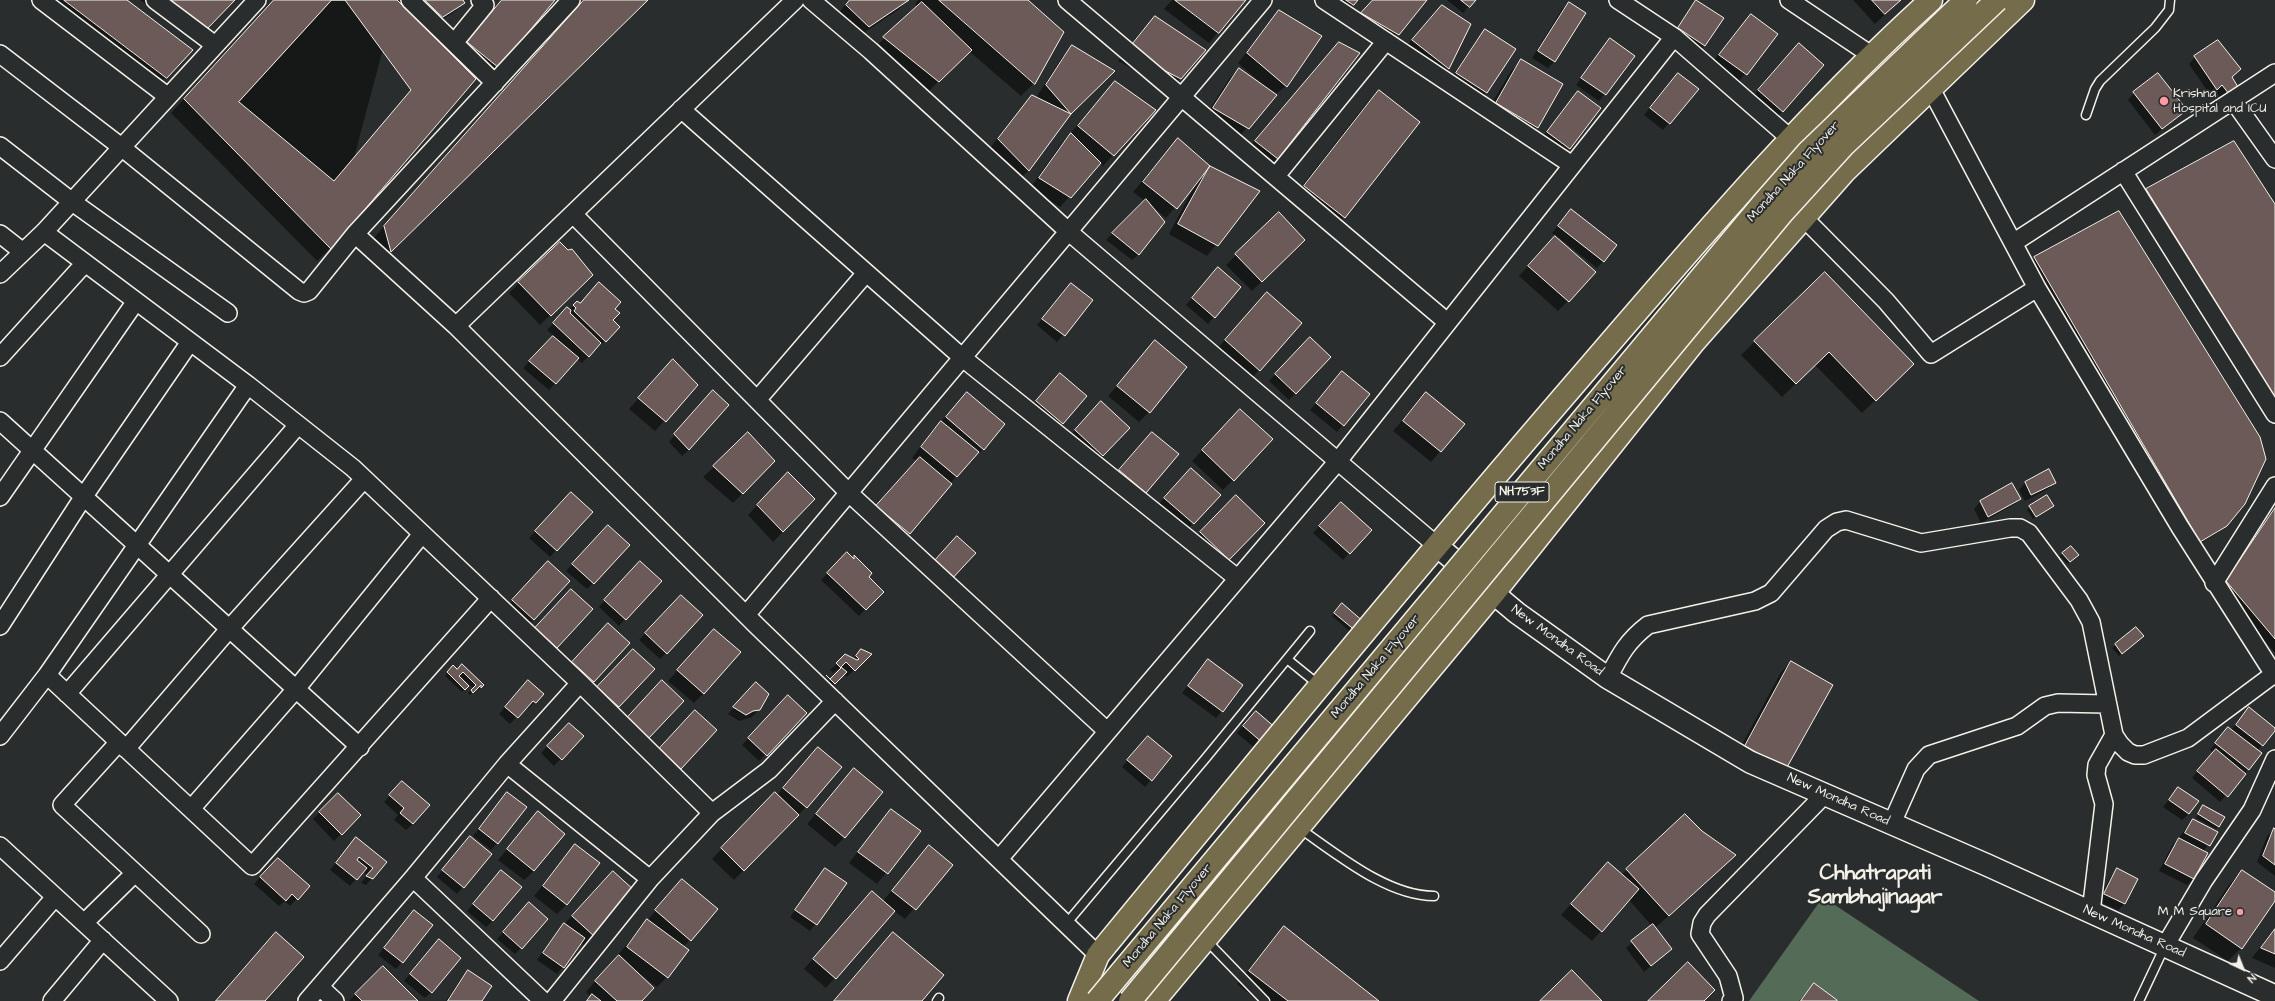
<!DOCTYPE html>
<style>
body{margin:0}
#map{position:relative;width:2275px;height:1001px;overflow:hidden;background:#2a2d2e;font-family:"Architects Daughter",sans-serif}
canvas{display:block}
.north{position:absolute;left:2223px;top:949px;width:40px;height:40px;-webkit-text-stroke:3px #2a2d2e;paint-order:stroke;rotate:137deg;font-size:11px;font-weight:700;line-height:16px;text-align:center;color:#f4f1e8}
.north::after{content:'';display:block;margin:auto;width:14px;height:18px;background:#f4f1e8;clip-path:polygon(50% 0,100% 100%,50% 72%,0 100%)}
</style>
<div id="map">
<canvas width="2275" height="1001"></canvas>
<div class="north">N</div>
</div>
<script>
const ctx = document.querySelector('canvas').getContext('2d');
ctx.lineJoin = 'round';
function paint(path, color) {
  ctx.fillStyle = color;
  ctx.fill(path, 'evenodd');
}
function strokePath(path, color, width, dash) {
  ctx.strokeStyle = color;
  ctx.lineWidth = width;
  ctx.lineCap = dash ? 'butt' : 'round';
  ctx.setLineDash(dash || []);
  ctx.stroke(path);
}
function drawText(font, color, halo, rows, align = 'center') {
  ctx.font = font + ' "Architects Daughter",sans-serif';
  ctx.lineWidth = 4;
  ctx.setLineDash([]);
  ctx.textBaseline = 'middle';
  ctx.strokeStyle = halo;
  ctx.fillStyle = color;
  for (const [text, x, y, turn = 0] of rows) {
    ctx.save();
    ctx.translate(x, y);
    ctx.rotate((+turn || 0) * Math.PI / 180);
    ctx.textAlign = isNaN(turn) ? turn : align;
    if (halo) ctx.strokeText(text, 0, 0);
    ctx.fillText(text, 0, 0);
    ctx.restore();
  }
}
paint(new Path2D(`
 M1823,897L1979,1001H1749Z`), '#546b57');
paint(new Path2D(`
 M34,0H126L166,77L153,90Z
 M140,0H234L195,41Z
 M274,0H396L330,248L317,261L171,113Z
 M405,0H461L464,3L454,12L433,26Z
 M502,0H553L488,77L458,52Z
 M584,0H647L377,263L372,240Z
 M849,0H908L898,10L859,36L837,15Z
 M918,0H1027L1034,83L1021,96L969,51L928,92L874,48L918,7L915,4Z
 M1172,0H1245L1209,43L1164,9Z
 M1320,0H1357L1343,14Z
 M1374,0H1425L1388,44L1352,24Z
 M1447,0H1474L1463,13Z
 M1853,0H1900L1875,24Z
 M1697,2L1704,46L1698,52L1672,35Z
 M1569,3L1555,61L1548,68L1532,58L1562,9Z
 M1442,6L1470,24L1448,69L1438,78L1403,50Z
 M1279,11L1320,36L1286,86L1275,95L1238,138L1204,118L1229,79L1239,69L1261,83L1238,63Z
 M1751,15L1776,34L1736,85L1710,65Z
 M1155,17L1205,51L1170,89L1118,61Z
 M1485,31L1515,50L1486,93L1477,103L1447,84L1476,41Z
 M1610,39L1634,56L1599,101L1576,85Z
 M1799,44L1783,111L1773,121L1749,100Z
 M1073,46L1113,71L1070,114L1028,171L1018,180L989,149L1033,96L1041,100L1037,96L1063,56Z
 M1358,53L1277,159L1267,168L1246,151L1329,54Z
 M2195,57L2231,77L2237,87L2222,100L2215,91L2210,95L2189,64Z
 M1521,61L1537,127L1527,137L1486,113L1511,71Z
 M1678,74L1669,123L1663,130L1644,115Z
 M1115,82L1155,110L1103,166L1100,163L1060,207L1030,188L1061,144Z
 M1379,91L1418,122L1344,217L1331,230L1291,200L1366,104Z
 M1578,92L1600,108L1562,155L1541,139Z
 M2134,93L2185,110L2155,135L2128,100Z
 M1178,139L1210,167L1258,191L1207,256L1169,234L1196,183L1166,218L1154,208L1139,254L1132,260L1106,240L1145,201L1133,192Z
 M2147,190L2275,206V409L2141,196Z
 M1571,210L1616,246L1597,268L1559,238L1568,301L1558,311L1519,276L1556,236L1552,233Z
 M2119,213L2226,525L2219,532L2193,548L2028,264L2034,258Z
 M1278,214L1304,240L1252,291L1226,265Z
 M560,243L591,275L540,325L509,293Z
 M1825,273L1899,377L1862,413L1815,365L1782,397L1741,355Z
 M1212,275L1214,317L1208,324L1186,305Z
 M1071,284L1092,300L1057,342L1037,325Z
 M1267,293L1259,370L1250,380L1216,350Z
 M577,303L614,309L611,320L619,327L582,363L577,359L549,390L523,368L554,336L547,330L561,315Z
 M1310,338L1330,357L1289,400L1269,381Z
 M1155,342L1149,412L1139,422L1108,396Z
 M663,370L697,385L655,431L629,409Z
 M1060,374L1062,423L1056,429L1030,408Z
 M1336,379L1369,394L1337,432L1310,410Z
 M967,393L984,449L972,458L899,543L867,516L917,461L912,458L931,432Z
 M1426,393L1463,424L1431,462L1393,431Z
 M707,397L689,450L682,456L669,442Z
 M1095,409L1103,456L1096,462L1069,437Z
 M1231,420L1233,480L1223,490L1192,461Z
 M748,434L774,461L733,503L703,477Z
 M1143,443L1145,492L1135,502L1110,480Z
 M2049,471L2055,482L2048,489L2025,501L2019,490L2025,483Z
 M1181,479L1219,495L1183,534L1155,508Z
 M778,484L814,499L773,542L748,515Z
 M2012,484L2020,499L2013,505L1981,523L1974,509L1980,502Z
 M1236,496L1263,523L1218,569L1190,543Z
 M564,500L556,550L550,557L529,538Z
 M2053,506L2033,519L2027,510L2030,507Z
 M2275,506V653L2220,588Z
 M1334,510L1349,553L1343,560L1313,533Z
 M602,533L593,583L587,589L566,571Z
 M2063,553L2074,558L2067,564L2060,556Z
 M847,554L852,559L854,557L867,577L882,592L859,616L821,580Z
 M542,569L534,619L527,626L507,607Z
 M634,569L625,619L619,626L599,607Z
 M565,597L557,647L550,654L530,635Z
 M674,603L666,653L660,659L639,640Z
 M1339,608L1363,623L1353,634L1332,616Z
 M2136,628L2139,639L2119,656L2112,648Z
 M602,630L594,681L587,687L567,669Z
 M704,640V693L694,703L668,681Z
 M861,651L870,654L847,677L844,674L828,690L824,686L841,670L839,668L833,673L830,670L846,656L853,659Z
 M627,656L654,669L612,713L592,694Z
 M1208,661L1222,711L1216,718L1182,693Z
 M1791,662L1785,768L1736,756L1781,672Z
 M462,665L483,685L478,690L477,687L470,695L468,693L473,688L459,675L458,676L467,686L462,692L445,676L453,667L457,670Z
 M521,688L542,694L528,709L526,707L510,724L499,714Z
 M749,690L759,710L752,717L739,721L728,714Z
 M781,703L805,713L759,761L742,745Z
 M2249,709L2275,730L2257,751L2245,774L2220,802L2192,778L2213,753L2210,750L2222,735L2231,730Z
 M689,718L680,768L674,775L654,756Z
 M1249,719L1275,729L1257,750L1237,733Z
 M563,730L582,736L554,766L541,753Z
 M1148,737L1151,780L1145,787L1122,767Z
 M818,748L806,807L734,880L712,859L775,794L777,795Z
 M854,769L845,837L835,847L807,824Z
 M2178,788L2189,814L2182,820L2163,807Z
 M396,789L413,824L406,830L394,820L398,815L384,802Z
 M507,793L497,843L491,850L473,836Z
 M338,794L360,815L334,841L313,819Z
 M2204,806L2219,826L2216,829L2196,818Z
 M891,810L919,831L877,884L849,863Z
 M538,813L534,871L524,880L498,860Z
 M2193,820L2216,833L2203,852L2193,879L2187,885L2159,871L2172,846Z
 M2274,830L2275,831V876L2257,862L2267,836Z
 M356,838L386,862L366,885L361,883L367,875L363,871L350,886L330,870Z
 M464,844L491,854L457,894L437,877Z
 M575,845L567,904L557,914L534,896Z
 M929,847L951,865L905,919L894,911L826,988L804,969L862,903L882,902Z
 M1608,863L1621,875L1627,870L1722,868L1655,928L1671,949L1644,972L1626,948L1652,926L1629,900L1592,941L1561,915Z
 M271,865L308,886L290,906L285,901L279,906L254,884Z
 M826,869L846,883L810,931L790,917Z
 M2117,870L2137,879L2124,904L2118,910L2098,901L2111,876Z
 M2242,871L2275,894V899L2241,948L2228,961L2193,938L2229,885Z
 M495,878L493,921L486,927L467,911Z
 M682,880L690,940L683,947L687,951L667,977L657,987L641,975V1001H587L591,997L586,992Z
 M603,882L595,936L585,946L581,943L557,974L537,960L558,931Z
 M523,910L521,948L515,954L497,939Z
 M414,911L432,925L396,969L378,955Z
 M1284,927L1377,1001H1258L1237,984Z
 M2275,928V968L2252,958Z
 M276,933L263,1001H216L266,943Z
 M893,933L920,1001H833L880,946Z
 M433,947L431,992L425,998L404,981Z
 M383,967L417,1001H349Z
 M468,971L480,1001H446L462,977Z
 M1814,984L1835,1001H1799Z`), '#0007');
const building = new Path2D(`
 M64,0H127L193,50L167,78Z
 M171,0H235L208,28Z
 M274,0H397L476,79L331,249L184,99Z
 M332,0H345L411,90L334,181L239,102Z
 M425,0H463L465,3L443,17Z
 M502,0H555L499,68L467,42Z
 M584,0H648L391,252L384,226Z
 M850,0H909L869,27L846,5Z
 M939,0H1028L1064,32L1035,84Z
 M1175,0H1246L1219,33Z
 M1346,0H1358L1354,5Z
 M1373,0H1427L1399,35L1361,13Z
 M1461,0H1476L1470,7Z
 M1696,0L1724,18L1705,46L1678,28Z
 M1872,0H1901L1885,14Z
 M922,2L972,50L939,82L883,37Z
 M1569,2L1586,13L1555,62L1538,51Z
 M1442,5L1471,24L1449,69L1412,40Z
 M1279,10L1322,36L1287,87L1247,53Z
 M1751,14L1778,34L1747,75L1719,55Z
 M1155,16L1206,50L1181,79L1127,51Z
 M1485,29L1516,49L1487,93L1456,73Z
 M1610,38L1635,56L1606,95L1581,78Z
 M2218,40L2241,69L2232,77L2238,87L2229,94L2222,85L2217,90L2194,56Z
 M1339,42L1360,53L1278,159L1255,141Z
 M1799,43L1824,65L1783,112L1758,90Z
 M1072,45L1115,71L1071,114L1046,85Z
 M1521,59L1563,84L1538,128L1496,103Z
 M1239,68L1277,95L1249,129L1213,108Z
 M1678,73L1699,89L1670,124L1650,108Z
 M2158,73L2187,110L2162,129L2133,92Z
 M1115,81L1156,110L1114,156L1078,126Z
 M1379,90L1420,122L1345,218L1304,186Z
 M1578,91L1601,108L1570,149L1547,132Z
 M1032,95L1071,114L1029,171L998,139Z
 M1071,133L1101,163L1071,198L1039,178Z
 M1178,138L1210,166L1177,209L1143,182Z
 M2234,141L2275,204V398L2146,189Z
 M1210,166L1260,191L1218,246L1178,224Z
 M1146,199L1165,222L1139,255L1112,233Z
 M1571,209L1617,245L1604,262L1558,226Z
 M2119,211L2260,437L2266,459L2245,504L2227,526L2200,542L2034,257Z
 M1279,212L1305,240L1262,282L1235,254Z
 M1555,236L1596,272L1569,302L1528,266Z
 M560,242L568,250L572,249L593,275L551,316L518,282Z
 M1218,267L1241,287L1215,318L1192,298Z
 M1825,272L1914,364L1876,401L1829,352L1796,384L1754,341Z
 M599,282L621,302L615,309L620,313L613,320L620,327L606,342L574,311L576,308L573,305L577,301L580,303Z
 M1071,283L1093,300L1065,336L1042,319Z
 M1267,292L1302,323L1260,371L1225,340Z
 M567,307L571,310L570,313L601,343L589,357L553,323Z
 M553,336L579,358L556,384L529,361Z
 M1310,337L1331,357L1296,394L1275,374Z
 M1155,340L1187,367L1150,413L1117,386Z
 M673,359L698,385L666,422L638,398Z
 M1342,371L1370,394L1344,426L1316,403Z
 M1060,373L1087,396L1063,424L1036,401Z
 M713,390L729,405L689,450L674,434Z
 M967,392L1005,424L984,450L946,417Z
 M1426,392L1465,424L1441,452L1403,421Z
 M1101,401L1130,428L1103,456L1075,430Z
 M1240,409L1273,439L1234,481L1202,450Z
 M941,421L979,452L957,477L921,447Z
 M748,432L775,461L743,494L713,466Z
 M1152,432L1179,454L1146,493L1119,470Z
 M920,457L952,484L910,534L876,506Z
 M1191,468L1221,495L1194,524L1164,498Z
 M2049,469L2056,483L2031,495L2025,482Z
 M788,472L815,499L783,532L757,505Z
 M2012,483L2021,499L1988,517L1980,501Z
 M571,492L593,512L557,551L535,531Z
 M1236,495L1265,523L1229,560L1200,532Z
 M2047,495L2054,506L2036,517L2029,506Z
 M1341,502L1372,530L1350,554L1319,526Z
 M2275,508V639L2226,581Z
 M608,525L630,545L594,584L572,564Z
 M957,536L976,553L949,582L931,565Z
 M2071,546L2079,555L2070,562L2062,553Z
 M847,552L854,559V555L872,573L869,577L884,592L866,610L827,573Z
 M548,561L570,581L534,620L512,600Z
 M640,561L662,581L626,620L604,600Z
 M571,589L593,609L557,648L535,628Z
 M681,595L703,615L667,654L645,633Z
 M1342,603L1365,623L1357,632L1334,613Z
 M608,623L630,643L594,682L572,662Z
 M2136,627L2144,636L2122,654L2115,644Z
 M714,629L741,652L704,694L677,670Z
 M633,649L655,669L619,707L597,687Z
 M861,649L872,654L855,671L846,662L841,667L847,672L835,684L826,675L830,679L841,668L836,663L845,654L857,660L859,659L856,656Z
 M1208,659L1243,685L1223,712L1188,686Z
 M1791,661L1833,685L1786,769L1745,746Z
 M462,664L484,685L481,688V685L473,693L471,690L476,685L463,672L459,676L469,686L465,690L447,672L453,665L457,669Z
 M528,680L544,694L536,703L533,701L518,718L505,707Z
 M662,680L684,701L648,739L626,719Z
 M756,682L769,694L760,710L753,711L746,715L733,707Z
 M788,695L807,713L767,756L748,738Z
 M2249,707L2275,728V731L2263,746L2236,725Z
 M695,710L717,730L681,769L659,749Z
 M1256,711L1277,729L1264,744L1243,726Z
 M569,723L584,736L562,760L547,746Z
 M2228,727L2262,753L2249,770L2215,743Z
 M1148,736L1172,756L1152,781L1127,760Z
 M818,747L842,767L807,808L783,788Z
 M2216,749L2246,774L2228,797L2197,771Z
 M854,768L883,792L845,838L816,814Z
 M402,781L430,805L413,824L400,813L404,808L389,795Z
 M2178,787L2199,801L2189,814L2169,800Z
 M507,792L527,807L498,844L479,829Z
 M775,792L799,815L744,871L721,848Z
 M338,793L361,815L342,835L319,812Z
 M2203,805L2225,817L2219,827L2198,814Z
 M891,809L921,831L888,874L858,852Z
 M538,811L565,834L534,871L507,849Z
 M1685,814L1702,831L1736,855L1669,916L1626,869Z
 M2193,819L2218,832L2210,846L2185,833Z
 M2274,828L2275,829V865L2263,856Z
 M470,836L492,854L464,888L442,870Z
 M356,837L387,862L373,879L366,876L373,868L359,857L357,860L367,868L357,880L336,863Z
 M2179,838L2208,853L2194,879L2165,864Z
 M575,844L600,863L567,905L543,886Z
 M929,845L953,865L916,910L892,891Z
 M278,858L310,886L298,900L292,894L286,901L260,877Z
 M1608,862L1639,889L1602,932L1571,904Z
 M825,868L847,883L817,925L795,910Z
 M2117,868L2138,879L2125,904L2104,894Z
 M501,870L522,887L493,921L473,904Z
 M2242,870L2275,892V901L2242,949L2206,924Z
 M613,871L636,892L595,937L572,916Z
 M682,879L718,909L691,941L655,910Z
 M872,891L895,911L836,979L813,959Z
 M529,902L548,919L522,949L503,932Z
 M414,910L433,925L403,963L384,948Z
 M647,919L689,950L668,978L627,947Z
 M564,923L585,938L564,968L543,953Z
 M1653,924L1672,949L1651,966L1631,941Z
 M1284,926L1379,1001H1288L1249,971Z
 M2275,929V954L2261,948Z
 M276,932L304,957L265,1001H216Z
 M893,932L944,975L922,1001H834Z
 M439,939L461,958L432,993L410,974Z
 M619,955L654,988L642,1001H617L595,981Z
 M1688,962L1715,990L1704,1001H1648Z
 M383,966L418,1001H362L355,994Z
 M468,970L492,986L482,1001H448Z
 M1572,970L1602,1001H1540Z
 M1814,983L1837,1000V1001H1801Z
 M592,994L601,1001H587Z`);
paint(building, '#6c5a59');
strokePath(building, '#f4f1e8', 1);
const service = new Path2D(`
 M2086,115L2095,89L2100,81L2155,28L2169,10L2170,0
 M1287,659L1319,685
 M1299,828C1337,854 1387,896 1434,896
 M1066,924L1205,759L1310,631
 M1206,940L1265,1001
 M937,1001L939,998
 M2139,1001L2165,946`);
const minor = new Path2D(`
 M41,0L167,96
 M155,0L215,45
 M410,0L495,83
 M811,0L871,51L1069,232L1436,545
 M1067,0L1447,322
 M1324,0L1572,165
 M1618,0L1674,37L1791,139
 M1789,0L1871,55
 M454,43L485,5L480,0
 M0,54L120,146L299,291L304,293L309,291L355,234L571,0
 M1931,89L2037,288L2180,527L2275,676
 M2233,100L2275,159
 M681,109L964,359L1237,578
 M0,146L71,201L228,313
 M2123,171L2275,414
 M1276,176L1386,41
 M573,214L849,493L1107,731
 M1804,218L1886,301L1931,354L2037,288
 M44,232L248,385L353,468L580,683L712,813
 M0,234L23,252
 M355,234L456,326L758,627L1098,955
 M2013,243L2275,73
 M0,274L44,232L257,0
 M456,326L795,0
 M0,357L85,263
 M757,400L866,273
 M0,421L360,747
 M0,497L136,301
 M2214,583L2275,486
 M746,615L1263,0
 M0,626L84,496L190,342
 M47,675L252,866L491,598
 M1608,678C1620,655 1627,641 1648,625L1755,601L1771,593L1826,529L1837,522L1846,520L1921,543L2010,528H2020L2029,533L2079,600L2091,622L2114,735L2120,744L2128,752L2135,755H2144L2188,738L2274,674
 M67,694L298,425
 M0,736L47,675L248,385
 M119,742L62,805L201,934
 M126,749L230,628L364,479
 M507,764L650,879
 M191,809L296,689L422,534
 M1892,823L1916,769L1929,755L2017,726L2045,706L2058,703L2106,704
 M0,846L169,1001
 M999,859L1338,461L1674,37
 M413,878L543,1001
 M2091,912L2104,804L2096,775L2097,765L2114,735
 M84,923L135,873
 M2165,946L2204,880L2252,810L2275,759
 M0,961L55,897
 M320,987L335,1001
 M52,1001L103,940
 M307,1001L413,878L507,764L580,683
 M552,1001L650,879L712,813L769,770L835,701
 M1731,1001L1734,998L1728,976L1700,934L1702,923L1707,915L1825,794`);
const tertiary = new Path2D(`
 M1436,545L1517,613L1608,678L1750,762L1987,865L2275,996`);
const primary = new Path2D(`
 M1079,1001L1098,955C1259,759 1419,564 1584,373C1695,244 1805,114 1931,0
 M1154,1001L1493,594L1694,342L1845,171L2023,0`);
strokePath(service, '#f4f1e8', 11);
strokePath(minor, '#f4f1e8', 20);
strokePath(tertiary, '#f4f1e8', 24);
strokePath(primary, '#f4f1e8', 25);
strokePath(service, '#2a2d2e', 8);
strokePath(minor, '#2a2d2e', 17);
strokePath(tertiary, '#2a2d2e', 21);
strokePath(primary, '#746c4b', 22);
const trunkBridge = new Path2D(`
 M1097,1001L1765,201L1808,152L1966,0
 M1130,1001L1783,212L1843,146L1997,0`);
strokePath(trunkBridge, '#f4f1e8', 25, []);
strokePath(trunkBridge, '#746c4b', 22);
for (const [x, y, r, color] of [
 [2164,101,5,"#ff9aa2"],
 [2240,912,4,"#ff9aa2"]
]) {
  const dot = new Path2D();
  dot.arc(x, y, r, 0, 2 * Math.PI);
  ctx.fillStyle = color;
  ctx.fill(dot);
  strokePath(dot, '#2a2d2e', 1.5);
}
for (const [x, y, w] of [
 [1522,492,54]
]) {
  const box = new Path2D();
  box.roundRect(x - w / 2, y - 10, w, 20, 3);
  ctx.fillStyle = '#2a2d2e';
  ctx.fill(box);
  strokePath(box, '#f4f1e8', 1);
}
drawText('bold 12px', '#f4f1e8', null, [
 ["NH753F",1522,492]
]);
drawText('13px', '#f4f1e8', '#2a2d2e', [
 ["Krishna",2173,94],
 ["Hospital and ICU",2173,109],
 ["M M Square",2232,912,"right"]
], 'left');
drawText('13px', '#f4f1e8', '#2a2d2e', [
 ["Mondha Naka Flyover",1794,172,-48],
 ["Mondha Naka Flyover",1583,418,-50],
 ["New Mondha Road",1557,641,36],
 ["Mondha Naka Flyover",1376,667,-50],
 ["New Mondha Road",1838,800,24],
 ["Mondha Naka Flyover",1168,916,-50],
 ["New Mondha Road",2134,932,24]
]);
drawText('bold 21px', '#f4f1e8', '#2a2d2e', [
 ["Chhatrapati",1875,875],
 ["Sambhajinagar",1875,899]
]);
</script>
